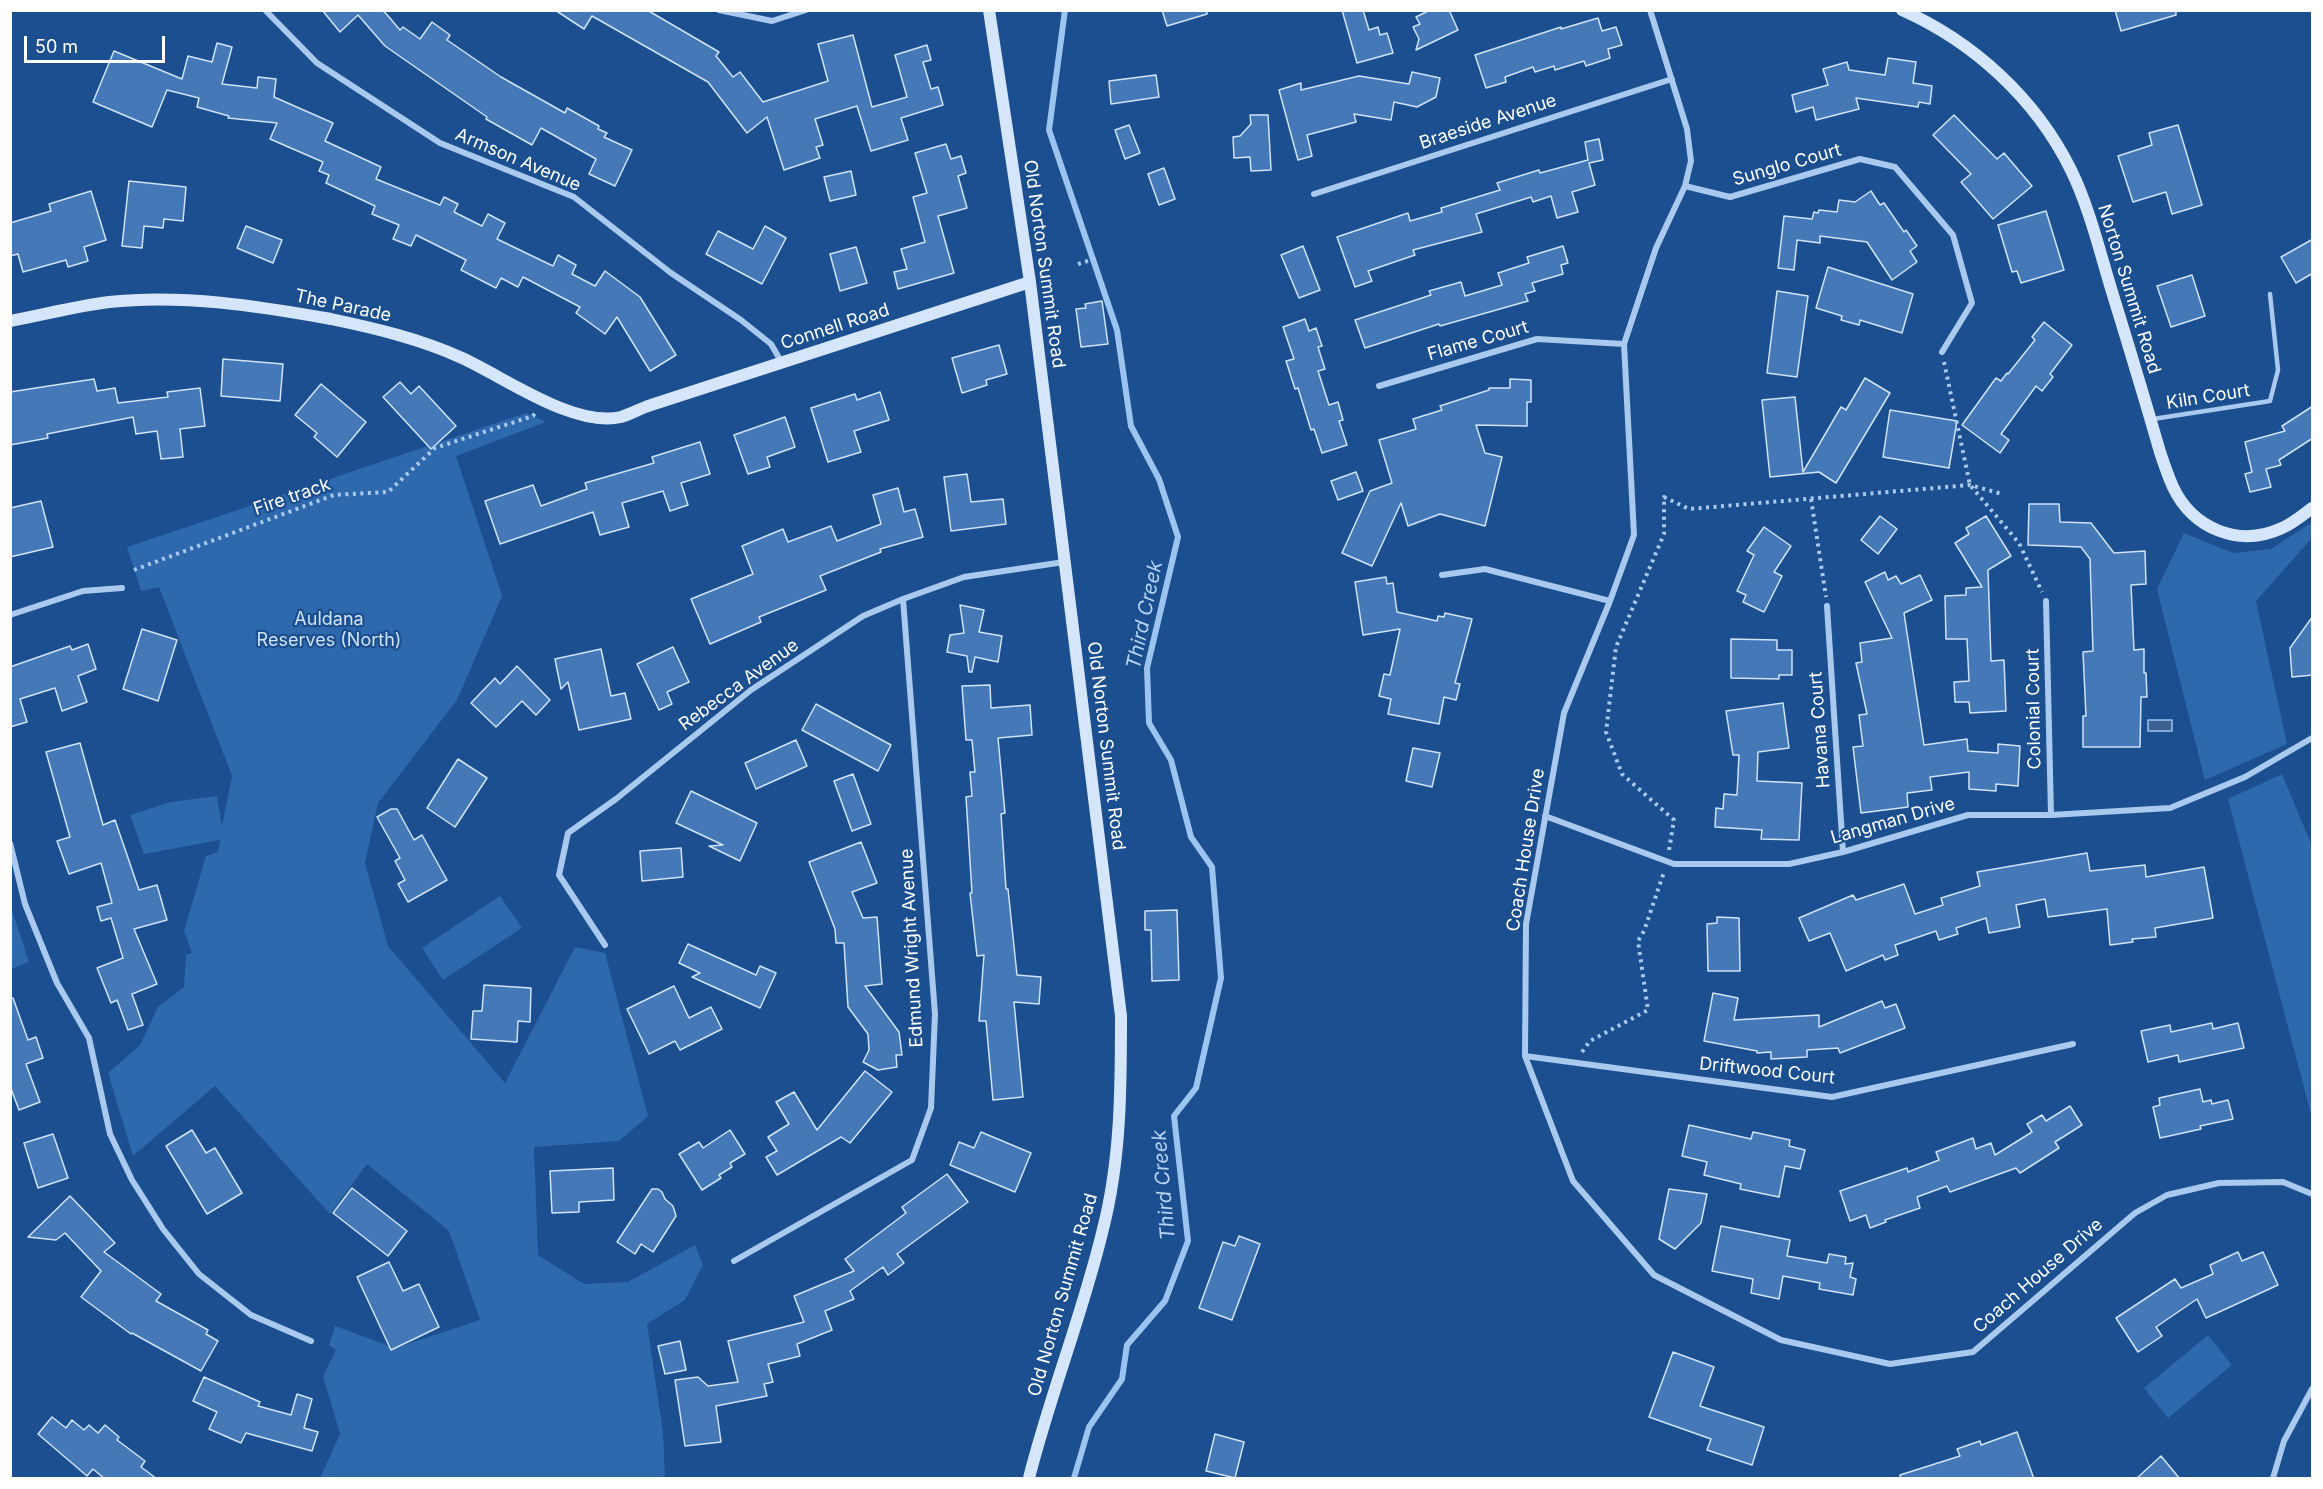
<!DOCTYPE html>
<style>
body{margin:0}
#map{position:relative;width:2323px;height:1489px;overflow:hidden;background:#1b4f8f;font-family:Inter,sans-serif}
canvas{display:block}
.frame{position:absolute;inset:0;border:12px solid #fff;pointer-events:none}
.scale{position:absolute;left:24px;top:36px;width:141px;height:27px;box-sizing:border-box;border:3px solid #fff;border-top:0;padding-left:8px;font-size:18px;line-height:21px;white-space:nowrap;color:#fff;-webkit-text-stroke:4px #1b4f8f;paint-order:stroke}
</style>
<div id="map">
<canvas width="2323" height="1489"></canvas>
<div class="frame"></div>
<div class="scale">50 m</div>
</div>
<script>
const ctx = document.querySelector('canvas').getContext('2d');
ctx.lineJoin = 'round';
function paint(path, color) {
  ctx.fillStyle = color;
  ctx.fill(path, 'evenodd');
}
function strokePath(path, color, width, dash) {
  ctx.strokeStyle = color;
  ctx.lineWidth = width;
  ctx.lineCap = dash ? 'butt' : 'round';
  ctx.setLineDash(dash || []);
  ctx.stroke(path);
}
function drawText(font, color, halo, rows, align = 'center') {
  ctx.font = font + ' Inter,sans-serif';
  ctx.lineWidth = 4.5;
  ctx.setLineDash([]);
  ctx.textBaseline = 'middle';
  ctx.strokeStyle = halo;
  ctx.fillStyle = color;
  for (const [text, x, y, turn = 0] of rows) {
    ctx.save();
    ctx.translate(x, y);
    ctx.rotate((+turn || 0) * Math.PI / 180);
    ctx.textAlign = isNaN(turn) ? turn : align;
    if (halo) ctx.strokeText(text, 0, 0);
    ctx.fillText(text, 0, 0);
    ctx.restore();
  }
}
paint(new Path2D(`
 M526,413L546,422L456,456L502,596L457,700L378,803L365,863L388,946L505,1083L575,947L605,953L648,1116L619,1141L534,1147L538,1255L584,1284L628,1282L695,1245L703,1265L685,1300L647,1324L663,1432L665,1478H320L340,1434L323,1376L336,1350L329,1345L335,1326L395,1348L480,1320L449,1231L367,1164L330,1214L215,1086L133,1156L108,1073L140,1045L158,1007L184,987L186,955L192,953L184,931L206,856L218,852L220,840L144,854L130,815L171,802L217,796L222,826L232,776L159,587L141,591L127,547Z
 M2312,522V538L2256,601L2287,744L2205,780L2157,589L2184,533L2233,553L2271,549Z
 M2282,774L2312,846V1118L2228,799Z
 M500,896L522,928L443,980L422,948Z
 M10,904L29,962L11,969H10Z
 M2208,1335L2232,1365L2168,1418L2144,1388Z`), '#2e69ad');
const water = new Path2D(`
 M2148,720H2172V731H2148Z`);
paint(water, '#3c6290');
strokePath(water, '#9cc4f0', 1.5);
strokePath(new Path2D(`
 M1065,10L1049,130L1117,330L1131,426L1159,479L1178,537L1147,668L1149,723L1171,760L1191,837L1212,867L1221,978L1196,1088L1174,1116L1188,1241L1165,1301L1127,1345L1122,1379L1089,1427L1074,1478`), '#9cc4f0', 6);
const building = new Path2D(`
 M322,10H383L400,30L403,27L420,39L432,22L450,35L447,40L501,77L565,113L567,108L599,126L598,129L607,133L604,137L632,150L615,186L589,174L596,159L541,128L532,145L486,119L487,117L385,46L358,15L340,32Z
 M555,10H647L719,52L716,56L733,77L740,72L763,102L828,81L818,44L853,35L872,107L907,97L895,55L927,45L931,60L923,62L931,89L938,87L943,105L901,118L908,140L871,151L857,106L815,119L823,145L816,147L820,158L784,170L767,117L747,133L708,82L592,16L584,29Z
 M1162,10H1207V14L1167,26Z
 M1342,10H1363L1369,30L1378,27L1380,35L1387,33L1393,53L1357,63Z
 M1430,10H1449L1458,30L1416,50L1419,39L1413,27L1420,24L1416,17Z
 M2115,10H2176V15L2121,31Z
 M1598,18L1602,31L1616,27L1622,45L1608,49L1610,58L1586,66L1584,61L1555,70L1554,66L1535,72L1533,67L1505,77L1506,82L1486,88L1475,55L1561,27V29Z
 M217,43L232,47L222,84L257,88L258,77L276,79L274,97L333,123L325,141L381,167L376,179L440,205L444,197L458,204L454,212L482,226L488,214L505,223L497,239L553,266L558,255L576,265L572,274L595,286L605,271L640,297L676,355L650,371L617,317L605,334L576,313L580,307L523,277L518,287L501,278L496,288L461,270L466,260L416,235L411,246L393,239L399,225L372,214L375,206L326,183L329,175L319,171L323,162L270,139L277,123L228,118L229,116L197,107L199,98L167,90L152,127L93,102L114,51L182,79L188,56L212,62Z
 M1888,58L1916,62L1913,83L1932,86L1930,104L1919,102L1918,107L1856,98L1859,109L1816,120L1813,107L1796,112L1792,95L1828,85L1823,69L1847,62L1849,70L1885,75Z
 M1412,72L1440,78L1436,97L1417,107L1394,102L1391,120L1354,114L1356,122L1307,135L1312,156L1298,160L1279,90L1301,83V90L1359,76L1409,84Z
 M1156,75L1159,97L1111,104L1109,81Z
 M1250,115H1268L1271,170L1251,171L1250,157L1234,158L1233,137L1240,136L1251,124Z
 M1954,115L1997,159L2004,153L2032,186L1993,219L1961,182L1971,174L1933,135Z
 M1129,125L1140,153L1125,159L1115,130Z
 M2178,125L2202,205L2172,214L2166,192L2133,202L2118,156L2152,145L2149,133Z
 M1599,139L1603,160L1589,163L1595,185L1572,192L1578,212L1557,218L1551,196L1533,202L1531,197L1476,214L1482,232L1413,250L1415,255L1368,271L1372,281L1355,287L1337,237L1408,213L1410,221L1442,212L1441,208L1500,190L1497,183L1539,170L1540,173L1588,160L1585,142Z
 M946,144L951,159L961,156L966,173L958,176L967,208L938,216L954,273L898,289L894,272L907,269L901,249L925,242L913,197L927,193L915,153Z
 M1164,168L1175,199L1159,205L1148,174Z
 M851,171L856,195L830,201L824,177Z
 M129,181L186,187L183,221L164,219L163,228L144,226L142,248L122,246Z
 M91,191L106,240L84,247L88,261L68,267L66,260L23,272L18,254L10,256V223L51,211L49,204Z
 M1871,191L1880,205L1884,203L1904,232L1906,230L1917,246L1910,251L1917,262L1892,280L1867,242L1820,236V243L1797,240L1794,270L1778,268L1784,216L1812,219L1814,212L1818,213L1819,210L1837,212L1839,200L1855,202Z
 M2046,211L2064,270L2021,283L2017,271L2012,272L1998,225Z
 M246,226L282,240L273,263L237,248Z
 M765,226L786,238L762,284L706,254L718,231L753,249Z
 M2313,239V273L2296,283L2281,257Z
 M1303,246L1320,290L1299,298L1281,255Z
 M1563,246L1568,263L1561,265L1563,274L1532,283L1535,291L1525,294L1528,301L1440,326L1439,324L1365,348L1355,320L1431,295L1429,291L1461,282L1465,296L1502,285L1498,273L1529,263L1527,257Z
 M856,247L867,283L840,291L830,254Z
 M1828,267L1913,294L1902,333L1860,320L1859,325L1841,320L1842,316L1816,308Z
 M2192,275L2205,316L2171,327L2157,286Z
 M1777,291L1808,296L1797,377L1767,373Z
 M1102,301L1108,344L1081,347L1076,309L1086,308L1085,304Z
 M1305,319L1309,331L1316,328L1322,346L1318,347L1325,369L1318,371L1329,405L1338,402L1343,420L1339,421L1347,445L1322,453L1314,429L1311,430L1298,388L1295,389L1286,361L1294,359L1283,327Z
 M2044,322L2072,345L2050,374L2053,377L2042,391L2036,386L2001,434L2009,440L2000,453L1962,425L1996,378L2001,381L2007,373L2008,374L2035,340L2032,337Z
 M999,345L1007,374L986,380L987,385L962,393L952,358Z
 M223,359L283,364L280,401L221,396Z
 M1865,378L1890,393L1836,483L1819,472L1770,477L1762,400L1795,397L1803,472L1841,407L1846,410Z
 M94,379L97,391L115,388L118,403L168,397L167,392L200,388L205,426L180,429L183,457L161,459L157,431L136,434L133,417L47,434L48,438L10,445V392Z
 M1510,379L1531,380V402H1527V426L1476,425L1485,453L1502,457L1485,526L1440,514L1408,526L1401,503L1372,566L1342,553L1370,491L1392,483L1379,440L1416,429L1413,419L1442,410L1440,406L1489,390V388H1510Z
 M400,382L411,394L419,386L456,426L431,449L383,397Z
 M321,384L366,422L337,457L314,437L317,433L295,415Z
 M880,392L889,420L854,431L861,452L828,462L811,408L855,394L857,400Z
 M2313,406V438L2279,460L2281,465L2266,469L2271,487L2250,492L2245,474L2252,472L2245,442L2285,431L2282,426Z
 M1890,410L1957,421L1949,468L1883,457Z
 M785,417L795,447L767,457L770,467L748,474L734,435Z
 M700,442L710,474L681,483L688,505L670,511L663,491L622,503L629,527L600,535L593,512L500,544L485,501L533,485L541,506L587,489L585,483L654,463L652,457Z
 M1356,472L1363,491L1338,500L1331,481Z
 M967,474L971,502L1003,499L1006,524L951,531L944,477Z
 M898,488L904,512L915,509L923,537L880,549L881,552L820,576L826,590L759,617L761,622L710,644L691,599L753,574L742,546L783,529L788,542L831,526L837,541L881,524L873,495Z
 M41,501L53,547L10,557V508Z
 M2029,504H2059L2060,522L2091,523L2114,553L2145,551L2146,584L2131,585L2134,650L2144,649V673H2146L2147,697H2141L2140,747H2083V716H2086L2083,652L2093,651L2090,559L2081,547L2028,545Z
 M1880,516L1897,529L1878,554L1861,540Z
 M1986,516L2011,556L1988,570L1991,661L2004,660L2006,711L1970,713L1969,702H1955L1954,682L1969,681L1967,639H1946L1945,596L1966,595V588L1982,587L1955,543L1969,534L1966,528Z
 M1764,527L1791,546L1774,572L1782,576L1764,612L1743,602L1746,595L1737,591L1754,555L1747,551Z
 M1885,572L1888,580L1896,576L1901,584L1920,575L1932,600L1904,613L1924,745L1967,739L1968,751L1998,753V744L2020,746L2018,786L1996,784V791L1969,789V772L1930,777L1932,790L1907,793L1908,807L1861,813L1853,747L1863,746L1859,715L1867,714L1856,663L1862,662L1860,643L1892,638L1865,582Z
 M1386,577L1387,584L1393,583L1397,612L1437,621L1438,616L1444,617L1445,613L1472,619L1455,683L1460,684L1456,700L1444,697L1439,724L1388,714L1391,699L1379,696L1384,674L1390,675L1400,629L1363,635L1355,582Z
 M960,605L984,610L979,632L1002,636L998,662L975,657L972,672H969L967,656L947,652L950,635L964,633Z
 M2313,616V675L2292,677L2290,648Z
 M142,629L177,640L158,701L123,689Z
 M1731,639L1777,640V650H1792V675H1779V679L1731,678Z
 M88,644L96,669L78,676L87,702L62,711L55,688L20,699L27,722L10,727V667L70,646L72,650Z
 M673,647L689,682L667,692L672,704L659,710L637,664Z
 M601,649L611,696L625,693L631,719L579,730L568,682L561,689L555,659Z
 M517,666L550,700L536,715L522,701L496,727L471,703L495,678L500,684Z
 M990,685L991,708L1030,705L1032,735L998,738L1005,813L1001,814L1006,889H1008L1017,975L1041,977L1039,1004L1014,1002L1023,1097L993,1100L986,1021H979L984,955L977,956L970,893H972L966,797L972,796L970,772H975L972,740H966L962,686Z
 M1783,703L1789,748L1758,752L1757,781L1802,783L1799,840L1761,839L1762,830L1715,827L1716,808L1723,809L1724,794L1737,795L1739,755H1733L1726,711Z
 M816,704L891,745L878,771L802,730Z
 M796,740L807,766L756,789L745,763Z
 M80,743L103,825L115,820L139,890L157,885L167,920L134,929L157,984L132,994L143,1025L128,1030L117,1000L111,1003L97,968L123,958L111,918L101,921L97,907L112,903L101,863L69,874L57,841L70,837L46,752Z
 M1413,748L1440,753L1432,787L1406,781Z
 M458,759L487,778L455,827L427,808Z
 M853,774L871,824L852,831L834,781Z
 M691,791L757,823L740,861L709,846L723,845L676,823Z
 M391,809H397L414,840L422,835L447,880L408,902L398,884L405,880L395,861L400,858L377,817Z
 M861,842L877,883L852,892L863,918L877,917L882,984L865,986L899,1032L902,1055H896L897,1067L878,1070L863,1062L869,1050L868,1034L848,1007L844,943H836L835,929L809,862Z
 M681,848L683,877L642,881L640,851Z
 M2087,853L2090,871L2145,865L2146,877L2204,867L2213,918L2155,928L2156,937L2132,939L2133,942L2110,945L2107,909L2048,917L2045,899L2016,905L2020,927L1989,933L1986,918L1956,928L1958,934L1939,940L1936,931L1895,945L1898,955L1885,960L1883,955L1846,971L1830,933L1809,941L1799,918L1853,895L1856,900L1904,884L1915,914L1943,905L1941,898L1980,886L1977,872Z
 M1177,910L1179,980L1152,981L1151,930H1145V911Z
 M1717,917L1739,918L1740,971H1708L1707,924L1717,923Z
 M688,944L756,975L760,966L776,973L760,1008L692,977L700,973L679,963Z
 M484,985L531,988L530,1022L518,1021L517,1042L471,1039L473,1011H482Z
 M674,986L689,1018L711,1007L722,1029L680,1050L675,1041L649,1054L627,1009Z
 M1713,993L1738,998L1734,1020L1819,1015V1027L1882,1001L1885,1008L1896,1004L1905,1028L1840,1053L1838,1048L1807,1050V1057L1771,1059V1052L1757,1053V1051L1704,1041Z
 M10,998H13L28,1040L36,1037L43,1058L26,1064L40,1102L19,1110L10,1086Z
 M2212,1023L2213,1029L2238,1023L2244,1048L2179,1062L2178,1055L2148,1062L2141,1031L2170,1025L2171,1032Z
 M865,1071L892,1092L850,1143L841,1137L777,1175L766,1157L777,1151L768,1137L789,1124L776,1102L794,1092L817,1130Z
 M2200,1089L2203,1102L2211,1100L2212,1104L2228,1100L2233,1119L2200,1126L2201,1129L2160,1138L2153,1107L2160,1105L2159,1098Z
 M2070,1106L2082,1125L2055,1142L2059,1148L2020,1173L2016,1168L1950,1192L1947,1186L1917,1197L1920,1208L1885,1220L1886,1222L1870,1228L1866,1215L1850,1221L1840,1191L1907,1168L1908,1172L1939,1160L1936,1152L1973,1138L1976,1149L1991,1143L1995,1155L2032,1132L2027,1124L2042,1115L2046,1121Z
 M1689,1125L1751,1139L1753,1132L1790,1140L1789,1146L1805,1150L1800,1169L1785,1166L1779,1197L1740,1189L1741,1184L1704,1175L1707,1162L1682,1156Z
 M192,1130L206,1153L215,1148L242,1193L207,1214L166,1146Z
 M730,1130L745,1154L730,1163L732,1167L719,1175L721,1178L702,1190L679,1154L699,1142L703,1148Z
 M981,1132L1031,1153L1015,1192L950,1165L959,1142L974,1148Z
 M53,1134L68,1178L38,1188L24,1143Z
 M613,1168L614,1200L579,1202V1212L552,1213L550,1171Z
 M947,1174L968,1202L897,1254L904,1263L888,1275L883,1267L850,1291L854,1299L825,1311L832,1330L797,1344L800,1356L768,1364L773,1382L764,1384L767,1396L716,1406L721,1442L685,1446L675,1380L698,1377L708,1386L738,1382L728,1341L804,1322L794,1296L854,1271L845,1259L906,1213L902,1207Z
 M352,1188L407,1231L388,1256L333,1213Z
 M652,1189H658L662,1192L665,1199L673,1206L676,1216L653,1252L641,1244L635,1254L617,1242Z
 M1669,1189L1707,1194L1701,1223L1675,1249L1659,1239Z
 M70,1196L115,1243L104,1252L161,1294L156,1301L208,1330L206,1334L218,1341L201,1371L132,1333L131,1334L81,1297L101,1271L65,1233L56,1240L28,1237Z
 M1721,1226L1790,1240L1787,1256L1827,1263L1829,1254L1846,1257L1845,1264L1853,1263L1850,1277L1856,1279L1853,1295L1819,1289L1820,1283L1783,1276L1779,1299L1751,1293L1753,1279L1712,1271Z
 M1239,1236L1260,1244L1232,1320L1199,1308L1223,1242L1235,1246Z
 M2238,1252L2242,1261L2263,1252L2278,1285L2206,1318L2197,1299L2156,1327L2162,1336L2138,1352L2116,1318L2175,1279L2181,1288L2213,1274L2210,1265Z
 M389,1262L403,1291L419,1284L439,1327L391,1350L357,1277Z
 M680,1341L686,1370L665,1374L658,1346Z
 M1673,1352L1714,1367L1700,1406L1764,1427L1752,1465L1707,1450L1711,1439L1649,1417Z
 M204,1377L260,1402L258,1406L291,1415L297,1394L312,1399L304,1428L318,1432L312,1451L246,1433L241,1443L209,1429L217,1412L193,1401Z
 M52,1417L66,1428L72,1420L84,1430L89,1425L98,1433L105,1425L119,1437L117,1440L145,1461L141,1467L157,1479H105L93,1469L87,1476L38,1434Z
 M2017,1432L2034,1479H1900V1475L1960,1456L1957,1449L1980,1441L1981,1445Z
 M1215,1434L1244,1442L1235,1478L1206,1471Z
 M2161,1456L2180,1479H2136Z`);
paint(building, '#4478b7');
strokePath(building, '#cfe3fa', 1.5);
strokePath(new Path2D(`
 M1078,264L1097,258
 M1944,362L1970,485L2019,543L2042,592
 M1811,499L1826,597
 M134,570L334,495L388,492L435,448L533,416L535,413
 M1669,850L1674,820L1622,774L1606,732L1616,647L1664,534V497L1689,509L1970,485L2002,494
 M1582,1052L1590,1041L1648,1010L1638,941L1644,931L1664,872`), '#a9c9ee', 4, [3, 4.5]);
strokePath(new Path2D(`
 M2153,419L2270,401L2278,370L2270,294`), '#a9c9ee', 4.5);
strokePath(new Path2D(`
 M265,10L317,63L440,143L574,197L671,273L741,320L771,344L782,363
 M719,10L772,21L806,10
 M1650,10L1687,129L1691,161L1685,186L1656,248L1624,344L1634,535L1610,601L1564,713L1526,924L1525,1056L1573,1181L1654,1275L1781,1340L1890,1364L1973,1352L2135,1213L2167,1195L2219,1183L2283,1182L2312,1194
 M1685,186L1730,197L1860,159L1895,167L1953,235L1972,303L1942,352
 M1314,194L1672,79
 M1379,386L1537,339L1624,344
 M1442,575L1485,569L1610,601
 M2046,601L2051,815
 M1827,606L1843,852
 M10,615L83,591L122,588
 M1545,816L1674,864H1789L1843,852L1968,815H2051L2170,808L2245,777L2312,738
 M10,843L25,904L57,983L89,1038L110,1134L132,1180L163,1229L199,1274L251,1315L311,1341
 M605,945L559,875L568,833L616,799L751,690L863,616L903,599L964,577L1064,562
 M1525,1056L1832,1097L2073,1044
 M734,1261L912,1160L931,1108L935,1014L903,599
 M2273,1478L2284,1441L2312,1389`), '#a9c9ee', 6);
strokePath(new Path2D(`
 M989,10L1030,282L1121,1016C1121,1087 1121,1159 1103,1229C1083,1313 1050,1395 1029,1478
 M1902,10C1974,42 2036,99 2071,170C2090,209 2100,253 2113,295C2129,347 2145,400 2160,452C2164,464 2168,476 2173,487C2193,529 2239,548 2282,528C2292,524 2303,515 2312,508
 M10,321C43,315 76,306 109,302C183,294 258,306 331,319C374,328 421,339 462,358C504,377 574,428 621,417C631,414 641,408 651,405L1030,282`), '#d6e6fa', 12);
drawText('18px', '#fff', '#1b4f8f', [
 ["Braeside Avenue",1488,122,-18],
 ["Armson Avenue",518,160,23],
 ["Sunglo Court",1787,165,-16],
 ["Old Norton Summit Road",1044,264,82],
 ["Norton Summit Road",2129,289,73],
 ["The Parade",343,306,12],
 ["Connell Road",835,327,-18],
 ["Flame Court",1478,341,-16],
 ["Kiln Court",2208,397,-9],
 ["Fire track",292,497,-19],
 ["Rebecca Avenue",739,685,-36],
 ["Colonial Court",2034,709,-91],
 ["Havana Court",1820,730,-94],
 ["Old Norton Summit Road",1106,746,83],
 ["Langman Drive",1893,821,-16],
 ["Coach House Drive",1526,850,-81],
 ["Edmund Wright Avenue",912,948,-93],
 ["Driftwood Court",1767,1071,6],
 ["Coach House Drive",2038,1276,-41],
 ["Old Norton Summit Road",1063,1295,-74]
]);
drawText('18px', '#cfe3fa', '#1b4f8f', [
 ["Auldana",329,620],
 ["Reserves (North)",329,641]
]);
drawText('italic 20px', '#b5d3f5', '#1b4f8f', [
 ["Third Creek",1145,615,-78],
 ["Third Creek",1164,1185,-95]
]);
</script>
